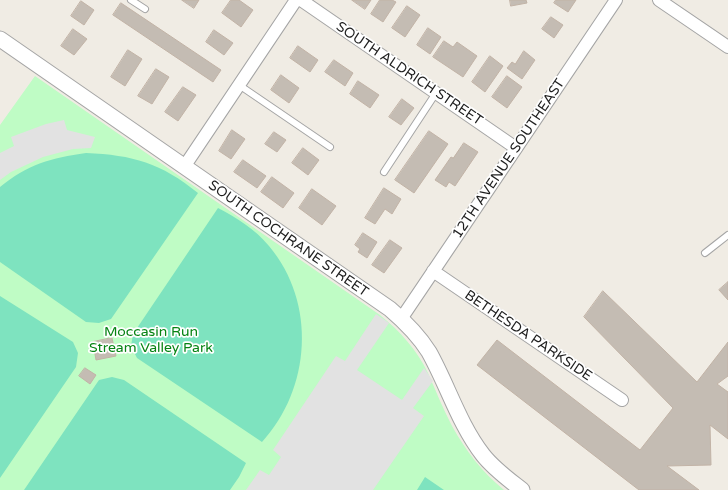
<!DOCTYPE html>
<style>
body{margin:0}
canvas{display:block;background:#f0ece4}
</style>
<canvas width="728" height="490"></canvas>
<script>
const ctx = document.querySelector('canvas').getContext('2d');
ctx.lineJoin = 'round';
function paint(path, color) {
  ctx.fillStyle = color;
  ctx.fill(path, 'evenodd');
}
function strokePath(path, color, width, dash) {
  ctx.strokeStyle = color;
  ctx.lineWidth = width;
  ctx.lineCap = dash ? 'butt' : 'round';
  ctx.setLineDash(dash || []);
  ctx.stroke(path);
}
function drawText(font, color, halo, rows, align = 'center') {
  ctx.font = font + ' "Varela Round",sans-serif';
  ctx.lineWidth = 3.5;
  ctx.setLineDash([]);
  ctx.textBaseline = 'middle';
  ctx.strokeStyle = halo;
  ctx.fillStyle = color;
  for (const [text, x, y, turn = 0] of rows) {
    ctx.save();
    ctx.translate(x, y);
    ctx.rotate((+turn || 0) * Math.PI / 180);
    ctx.textAlign = isNaN(turn) ? turn : align;
    if (halo) ctx.strokeText(text, 0, 0);
    ctx.fillText(text, 0, 0);
    ctx.restore();
  }
}
paint(new Path2D(`
 M35,76L380,315C400,331 417,350 428,373C436,391 443,409 452,426C466,451 482,472 504,490H0V125Z`), '#bffcc5');
paint(new Path2D(`
 M86,153C133,155 161,163 198,193L111,319L99,323L86,322L0,262V187C28,164 51,158 86,153Z
 M218,208C237,218 255,229 269,246C317,303 311,389 262,442L137,358L131,346L133,334Z
 M0,296L73,342L78,353L76,367L0,478Z
 M112,377L124,380L246,463L239,477L230,490H24L99,380Z
 M425,477L444,490H417Z`), '#7ee3bf');
paint(new Path2D(`
 M64,120L67,130L95,137L91,148L73,149L43,157L11,172L0,180V153L14,146L11,137L46,124Z
 M376,314L389,323L357,370L402,400L424,368L433,381L413,408L424,416L373,490H246L260,470L269,475L281,457L273,450L336,356L345,361Z`), '#e2e2e2');
const building = new Path2D(`
 M182,0H199L194,8Z
 M231,0H239L253,10L241,27L222,13Z
 M352,0H371L365,9Z
 M380,0H392L396,2L383,22L371,14Z
 M510,0H526L527,3L511,6Z
 M556,0H576L568,12L554,3Z
 M81,1L94,10L84,25L71,16Z
 M121,3L221,70L213,82L113,15Z
 M407,6L420,15L405,37L392,28Z
 M551,17L563,25L554,38L542,29Z
 M428,28L441,37L430,54L417,45Z
 M73,29L87,39L74,55L61,46Z
 M214,30L233,43L224,55L206,42Z
 M444,41L453,47L457,42L477,56L463,77L433,57Z
 M298,46L318,60L310,72L290,58Z
 M128,50L142,59L125,86L111,77Z
 M524,51L535,60L522,79L507,68L512,62L515,64Z
 M490,56L503,66L485,92L472,82Z
 M334,60L353,73L345,86L325,72Z
 M156,69L169,77L152,104L138,96Z
 M281,75L299,88L289,103L271,90Z
 M507,76L522,87L507,108L492,97Z
 M358,81L379,95L370,108L350,94Z
 M183,87L196,95L178,121L165,112Z
 M402,99L414,108L401,125L389,117Z
 M232,130L245,139L231,159L219,151Z
 M429,131L448,144L414,193L395,180Z
 M274,132L286,140L277,152L265,144Z
 M464,143L478,152L455,186L449,182L446,187L435,180L451,157L453,158Z
 M303,148L319,160L308,175L292,163Z
 M243,160L266,176L257,188L234,172Z
 M272,177L294,193L283,208L261,192Z
 M384,188L401,199L392,214L385,209L375,224L365,218Z
 M312,189L336,206L322,225L299,208Z
 M363,233L377,242L367,258L358,252L360,249L355,245Z
 M390,240L402,248L384,273L372,265Z
 M728,282V300L719,290Z
 M603,291L697,382L728,342V376L717,384L728,392V439L710,425L711,465L667,466L699,490H639L477,365L497,340L640,450L673,408L584,317Z
 M112,338L116,356L96,360L93,342Z
 M85,368L96,375L90,384L79,376Z`);
paint(building, '#c4bcb3');
strokePath(building, '#c2b3a6', 1);
const service = new Path2D(`
 M131,0L145,9
 M239,85L330,147
 M384,172L436,93
 M705,253L728,235`);
const minor = new Path2D(`
 M301,0L516,148
 M659,0L728,47
 M184,167L296,0
 M433,271L622,400
 M401,319L616,0`);
const tertiary = new Path2D(`
 M0,39L390,309C404,321 419,336 429,352C448,386 459,424 483,455C494,469 508,479 522,490`);
strokePath(service, '#a5a5a5', 8);
strokePath(minor, '#a5a5a5', 14);
strokePath(tertiary, '#a5a5a5', 17);
strokePath(service, '#fff', 6);
strokePath(minor, '#fff', 12);
strokePath(tertiary, '#fff', 15);
drawText('14px', '#1e1e1e', '#fff', [
 ["SOUTH ALDRICH STREET",409,74,34],
 ["12TH AVENUE SOUTHEAST",509,159,-56],
 ["SOUTH COCHRANE STREET",288,239,35],
 ["BETHESDA PARKSIDE",528,336,34]
]);
drawText('14px', '#068313', '#fff', [
 ["Moccasin Run",151,332],
 ["Stream Valley Park",151,348]
]);
</script>
